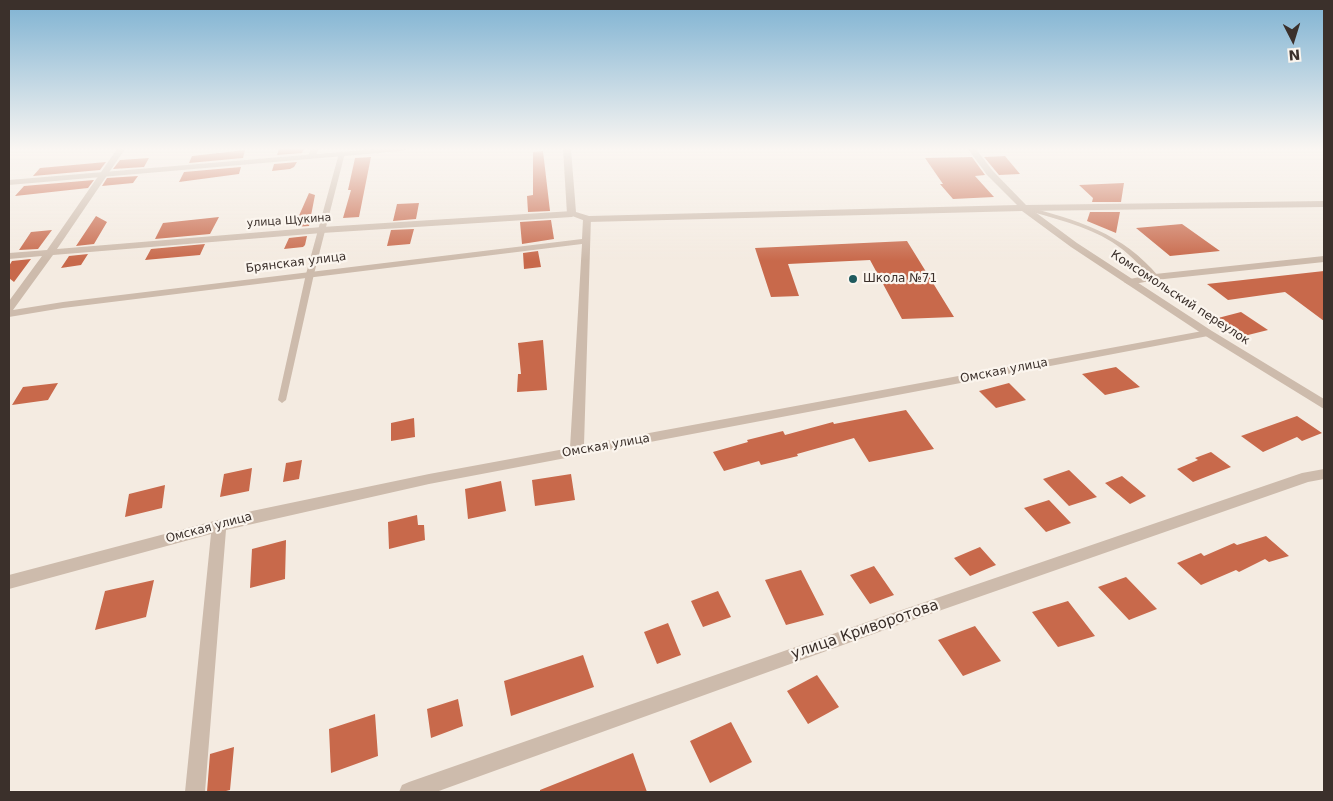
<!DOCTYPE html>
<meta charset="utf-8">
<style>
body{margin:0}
#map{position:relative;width:1333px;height:801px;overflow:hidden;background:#f4ebe1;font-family:"DejaVu Sans",sans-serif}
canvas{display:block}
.frame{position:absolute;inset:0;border:10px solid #3b302b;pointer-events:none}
.north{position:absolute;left:1268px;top:15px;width:50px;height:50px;-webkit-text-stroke:4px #fbf5ee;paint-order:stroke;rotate:175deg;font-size:14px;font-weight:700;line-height:20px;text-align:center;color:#3b302b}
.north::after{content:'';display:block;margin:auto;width:18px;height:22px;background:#3b302b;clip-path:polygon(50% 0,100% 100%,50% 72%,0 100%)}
</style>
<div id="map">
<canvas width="1333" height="801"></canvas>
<div class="frame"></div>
<div class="north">N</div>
</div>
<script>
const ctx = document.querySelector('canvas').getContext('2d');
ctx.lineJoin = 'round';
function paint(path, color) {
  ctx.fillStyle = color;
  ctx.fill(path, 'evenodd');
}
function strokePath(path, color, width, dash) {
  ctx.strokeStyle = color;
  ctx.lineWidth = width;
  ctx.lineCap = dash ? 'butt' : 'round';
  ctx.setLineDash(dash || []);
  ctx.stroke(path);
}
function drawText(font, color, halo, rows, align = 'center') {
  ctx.font = font + ' "DejaVu Sans",sans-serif';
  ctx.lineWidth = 4.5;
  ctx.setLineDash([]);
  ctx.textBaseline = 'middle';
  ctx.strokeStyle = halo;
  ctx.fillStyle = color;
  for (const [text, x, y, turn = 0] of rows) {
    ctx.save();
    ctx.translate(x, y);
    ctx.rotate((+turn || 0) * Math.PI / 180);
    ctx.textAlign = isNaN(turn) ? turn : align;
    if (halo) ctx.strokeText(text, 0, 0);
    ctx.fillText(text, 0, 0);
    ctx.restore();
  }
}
paint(new Path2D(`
 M279,149H304L302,153L277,155Z
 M245,150L243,158L189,163L192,156Z
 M543,151L550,211L528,212L527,196L533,195V152Z
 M1005,156L1020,174L999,175L984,157Z
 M371,157L359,217L343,218L351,190H348L355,158Z
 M972,157L985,175L975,176L994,197L953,199L940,184H943L925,158Z
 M149,158L144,167L113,169L120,160Z
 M106,162L100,170L33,176L40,168Z
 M297,162L294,167L290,169L272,171L274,164Z
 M241,167L239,174L179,182L184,172Z
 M138,176L133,183L102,186L107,178Z
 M94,180L88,188L15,196L24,186Z
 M1124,183L1121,202H1092L1093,198L1079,185Z
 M309,193L315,195L309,226L294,227Z
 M419,203L416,219L393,221L397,204Z
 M1090,212H1120L1116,233L1087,221Z
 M96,216L107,222L94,244L76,246Z
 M219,217L210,234L155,239L163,223Z
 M551,220L554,239L522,244L520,222Z
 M1182,224L1220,251L1170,256L1136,228Z
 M414,229L410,244L387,246L391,230Z
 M52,230L38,249L19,250L31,232Z
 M307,236L305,245L303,247L284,249L289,238Z
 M907,241L954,317L902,319L870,260L788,264L799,296L771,297L755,248Z
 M205,244L200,255L145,260L151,249Z
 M538,251L541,267L524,269L523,253Z
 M88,254L81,265L61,268L69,256Z
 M31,259L14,282L9,278V266L12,261Z
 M1324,271V321L1285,292L1228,300L1207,284Z
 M1241,312L1268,330L1244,336L1218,318Z
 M543,340L547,390L517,392L518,374H521L518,343Z
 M1116,367L1140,387L1105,395L1082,374Z
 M58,383L48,400L12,405L23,387Z
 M1009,383L1026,400L996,408L979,391Z
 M906,410L934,449L869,462L854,438L797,454L798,456L761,465L759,461L724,471L713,452L748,442L747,440L783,431L785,435L833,422L834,424Z
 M1297,416L1322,433L1302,441L1297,437L1263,452L1241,436Z
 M414,418L415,437L391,441V423Z
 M1211,452L1231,467L1193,482L1177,469L1198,460L1195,458Z
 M302,460L299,479L283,482L286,463Z
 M252,468L249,491L220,497L224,474Z
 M1069,470L1097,497L1069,506L1043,479Z
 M571,474L575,500L535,506L532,480Z
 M1122,476L1146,496L1130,504L1105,483Z
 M501,481L506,511L468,519L465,489Z
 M165,485L162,508L125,517L129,494Z
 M1049,500L1071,523L1046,532L1024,508Z
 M417,515L418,525H424L425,540L389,549L388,522Z
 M1266,536L1289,556L1269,562L1265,559L1239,572L1236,570L1201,585L1177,563L1201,553L1204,556L1234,543L1237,545Z
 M286,540L285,579L250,588L252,549Z
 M980,547L996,565L970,576L954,558Z
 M874,566L894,595L870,604L850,575Z
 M801,570L824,615L786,625L765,580Z
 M1126,577L1157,609L1129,620L1098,587Z
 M154,580L146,617L95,630L105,591Z
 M718,591L731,617L703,627L691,601Z
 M1068,601L1095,636L1058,647L1032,612Z
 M668,623L681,655L657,664L644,632Z
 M975,626L1001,661L963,676L938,640Z
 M583,655L594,687L511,716L504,681Z
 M817,675L839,707L808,724L787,691Z
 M458,699L463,726L431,738L427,709Z
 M375,714L378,756L331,773L329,729Z
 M731,722L752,762L710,783L690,741Z
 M234,747L230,790L222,792H207L210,754Z
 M633,753L647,792H540V790Z`), '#c8694b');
paint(new Path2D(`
 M342,151L345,153L314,274L286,400L282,403L278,400L306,274L339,153Z
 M1024,206C1077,220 1123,233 1159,277L1155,279H1152C1140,265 1128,252 1112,242C1085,225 1052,218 1022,209V207Z`), '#cdbbac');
paint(new Path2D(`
 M117,149H125L57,249L322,227L572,211L577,214L572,217L322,233L53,255L13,310L63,302L582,239L583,219L585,217H591L584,445L1208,330L1214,333L1208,336L429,484L226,530L205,792H185L211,534L9,589V575L252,511L429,474L570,448L582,244L63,308L9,317V301L42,256L9,259V253L47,250Z
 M311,149H319L315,158L308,156Z
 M1324,201V207L1024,211L1020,208L1024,205Z
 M1324,256V262L1155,280L1129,285L1124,282L1125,280L1155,274Z
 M1324,469V479L1308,482L890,628L436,792H399L402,785L409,782L890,614L1302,473Z`), '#cdbbac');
paint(new Path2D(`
 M375,149H406L402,151L9,185V180Z
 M563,149H571L576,212L589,216L1017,205L987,175L968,149H976L993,171L1027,206L1077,243L1212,331L1324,399V409L1204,335L1071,247L1022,211L588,222L567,214Z`), '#cdbbac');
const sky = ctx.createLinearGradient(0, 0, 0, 261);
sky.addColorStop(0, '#7eb2d2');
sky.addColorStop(0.57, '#faf6f2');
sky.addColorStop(1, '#faf6f200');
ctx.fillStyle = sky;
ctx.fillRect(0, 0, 1333, 261);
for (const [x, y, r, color] of [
 [853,279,5,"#1f5a5e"]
]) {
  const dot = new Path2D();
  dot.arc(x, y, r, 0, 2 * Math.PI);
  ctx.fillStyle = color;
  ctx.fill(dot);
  strokePath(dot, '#fbf5ee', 2);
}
drawText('11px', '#3b302b', '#fbf5ee', [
 ["улица Щукина",289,221,-4]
]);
drawText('12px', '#3b302b', '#fbf5ee', [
 ["Брянская улица",296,263,-7],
 ["Комсомольский переулок",1180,298,33],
 ["Омская улица",1004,371,-11],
 ["Омская улица",606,446,-10],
 ["Омская улица",209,528,-15]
]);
drawText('12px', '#3b302b', '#fbf5ee', [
 ["Школа №71",863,279]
], 'left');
drawText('15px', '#3b302b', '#fbf5ee', [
 ["улица Криворотова",865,630,-19]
]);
</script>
